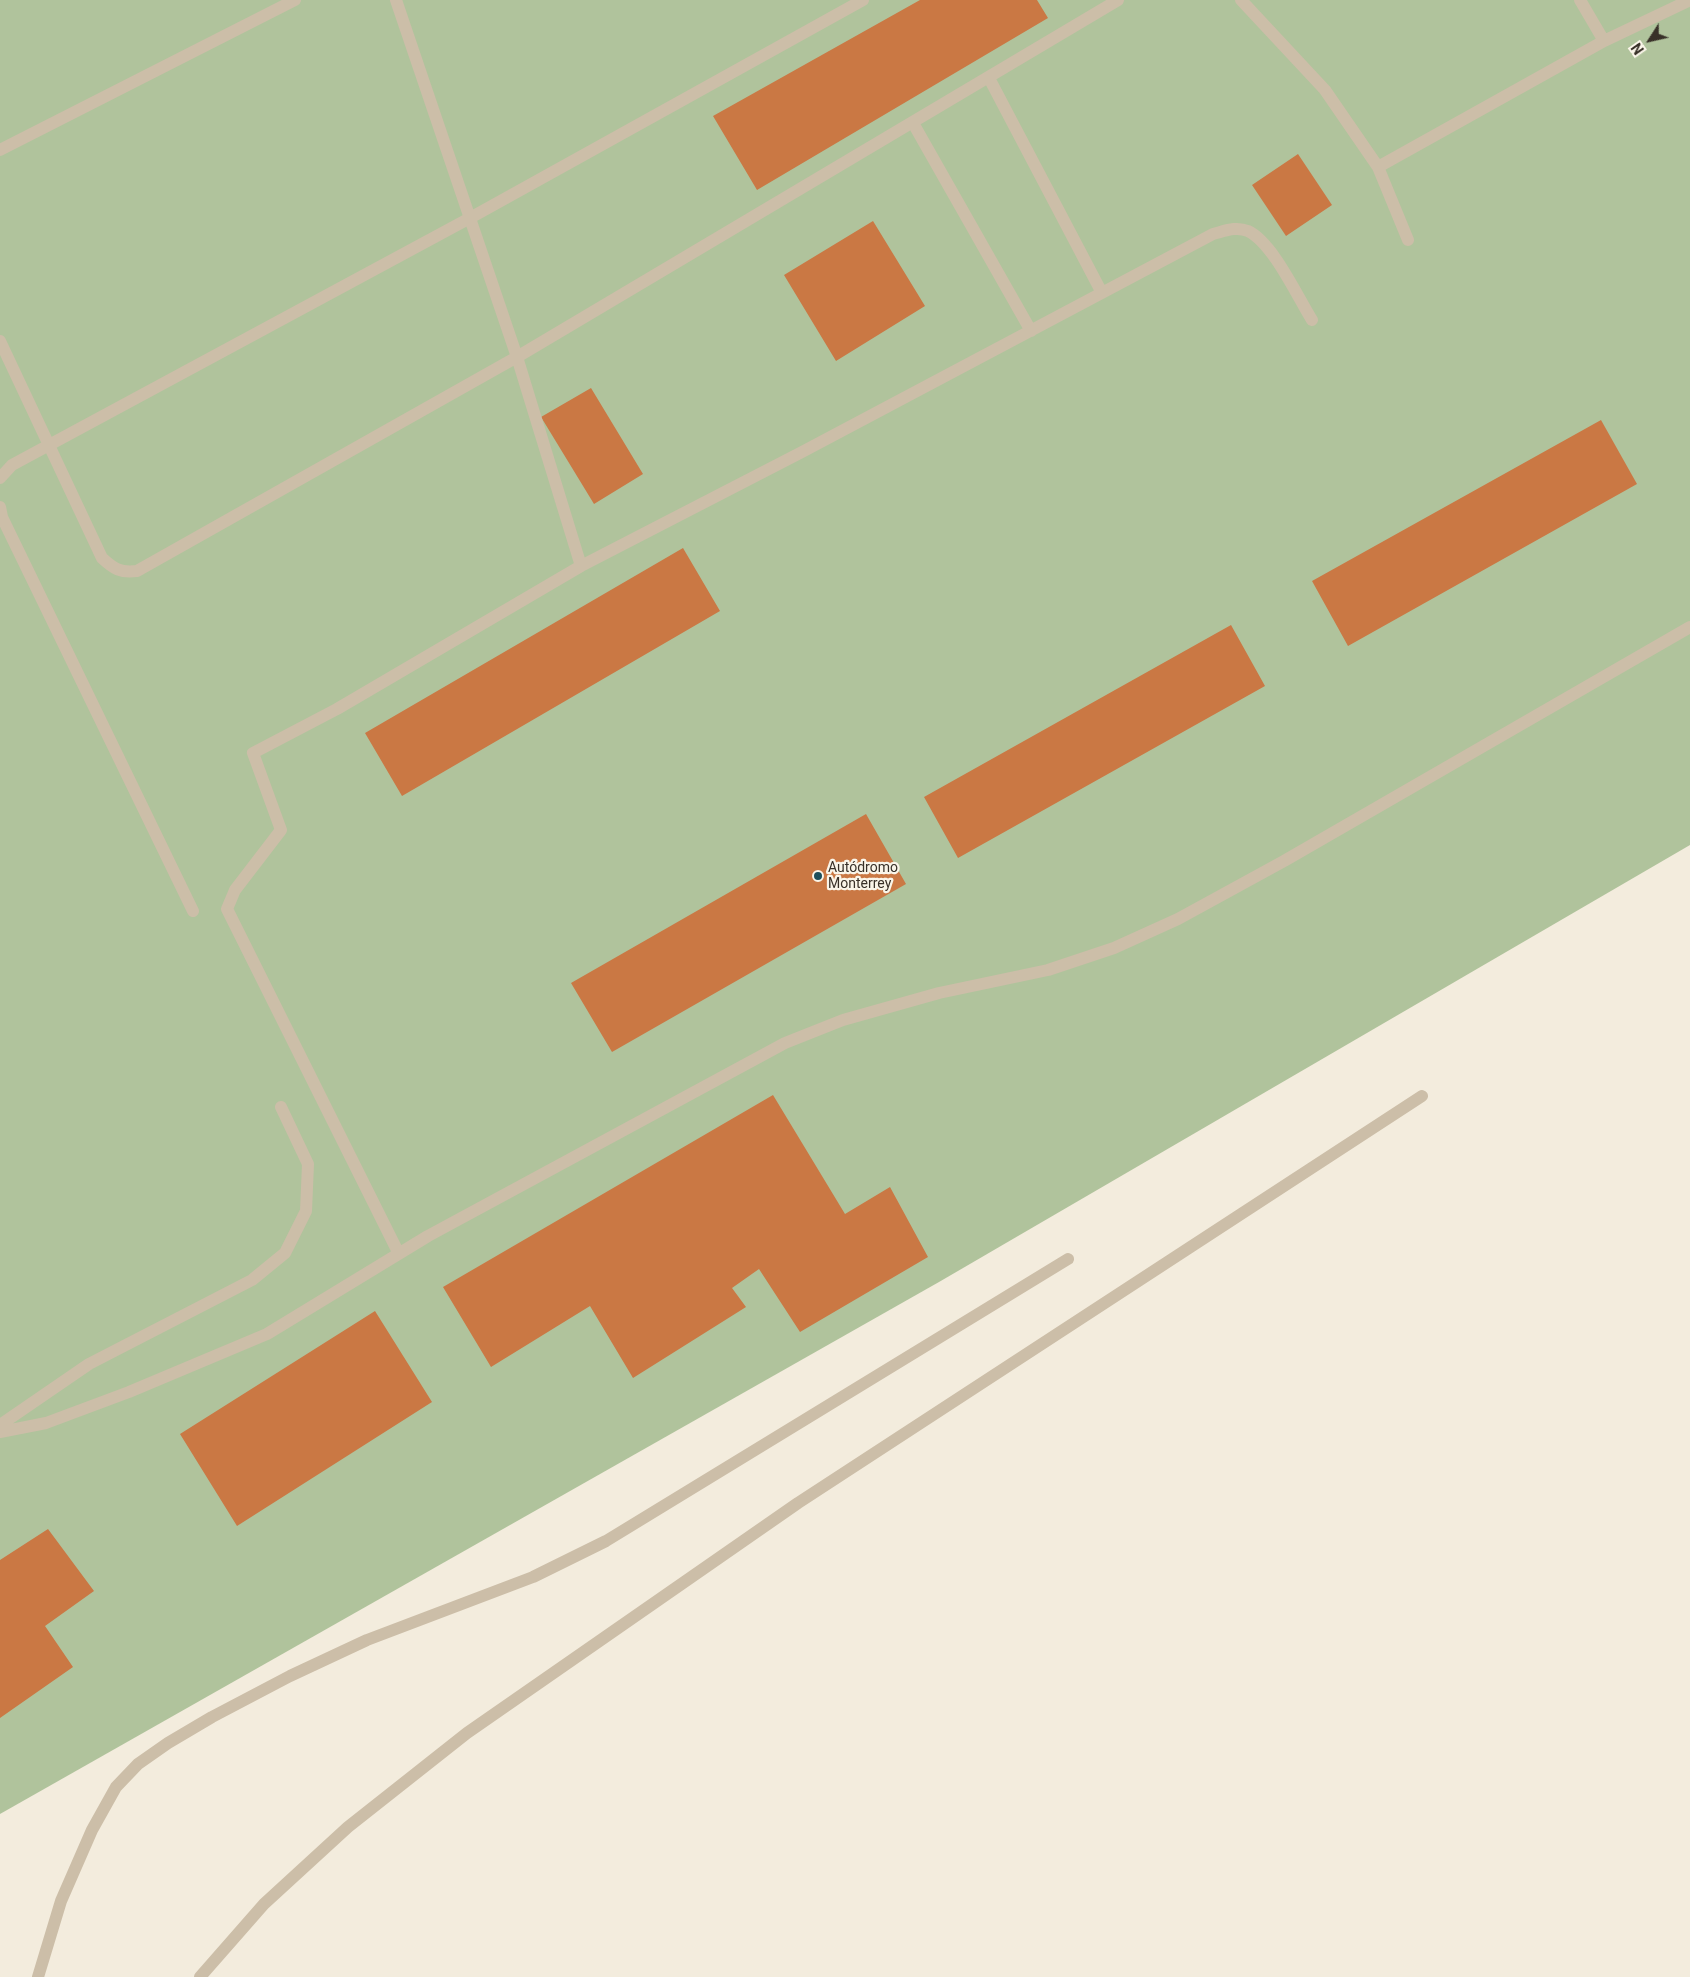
<!DOCTYPE html>
<meta charset="utf-8">
<style>
body{margin:0}
#map{position:relative;width:1690px;height:1977px;overflow:hidden;background:#f3ecdd;font-family:Roboto,sans-serif}
canvas{display:block}
.north{position:absolute;left:1625px;top:15px;width:50px;height:50px;-webkit-text-stroke:4px #faf5e9;paint-order:stroke;rotate:235deg;font-size:14px;font-weight:700;line-height:20px;text-align:center;color:#383028}
.north::after{content:'';display:block;margin:auto;width:18px;height:22px;background:#383028;clip-path:polygon(50% 0,100% 100%,50% 72%,0 100%)}
</style>
<div id="map">
<canvas width="1690" height="1977"></canvas>
<div class="north">N</div>
</div>
<script>
const ctx = document.querySelector('canvas').getContext('2d');
ctx.lineJoin = 'round';
function paint(path, color) {
  ctx.fillStyle = color;
  ctx.fill(path, 'evenodd');
}
function strokePath(path, color, width, dash) {
  ctx.strokeStyle = color;
  ctx.lineWidth = width;
  ctx.lineCap = dash ? 'butt' : 'round';
  ctx.setLineDash(dash || []);
  ctx.stroke(path);
}
function drawText(font, color, halo, rows, align = 'center') {
  ctx.font = font + ' Roboto,sans-serif';
  ctx.lineWidth = 4.5;
  ctx.setLineDash([]);
  ctx.textBaseline = 'middle';
  ctx.strokeStyle = halo;
  ctx.fillStyle = color;
  for (const [text, x, y, turn = 0] of rows) {
    ctx.save();
    ctx.translate(x, y);
    ctx.rotate((+turn || 0) * Math.PI / 180);
    ctx.textAlign = isNaN(turn) ? turn : align;
    if (halo) ctx.strokeText(text, 0, 0);
    ctx.fillText(text, 0, 0);
    ctx.restore();
  }
}
paint(new Path2D(`
 M0,0H1690V845L939,1282L0,1814Z`), '#b0c39c');
paint(new Path2D(`
 M920,0H1037L1048,18L757,190L713,116Z
 M1298,154L1332,205L1286,236L1252,185Z
 M873,221L925,306L836,361L784,275Z
 M591,388L643,474L594,504L541,417Z
 M1601,420L1637,484L1348,646L1312,581Z
 M683,548L720,611L402,796L365,733Z
 M1231,625L1265,686L958,858L924,797Z
 M866,814L906,884L612,1052L571,983Z
 M773,1095L845,1214L890,1187L928,1257L800,1332L759,1269L732,1288L746,1307L633,1378L590,1306L491,1367L443,1287Z
 M375,1311L432,1402L237,1526L180,1434Z
 M48,1529L94,1591L45,1626L73,1667L0,1718V1560Z`), '#ca7844');
strokePath(new Path2D(`
 M396,0L517,357L581,566
 M1241,0L1325,90L1378,167L1408,240
 M1580,0L1604,41
 M989,78L1102,293
 M913,123L1031,331
 M0,150L295,0
 M1378,167L1604,41L1690,0
 M0,341L102,558C114,569 120,573 137,571L517,357L1118,0
 M0,478L12,465L470,218L863,0
 M0,507L2,517L193,911
 M399,1254L227,909L235,890L281,830L253,753L337,709L581,566L802,452L1213,234C1225,231 1236,226 1248,231C1273,243 1297,296 1312,320
 M0,1425L89,1364L252,1280L285,1253L306,1211L308,1164L281,1107
 M0,1432L46,1423L129,1392L267,1334L428,1236L785,1043L843,1020L939,993L1048,970L1114,948L1178,919L1284,861L1690,627
 M38,1977L61,1901L92,1830L116,1787L138,1764L168,1743L212,1717L290,1676L367,1640L533,1577L606,1541L1068,1259
 M200,1977L264,1904L348,1827L467,1733L798,1503L1422,1096`), '#ccbea8', 12);
for (const [x, y, r, color] of [
 [818,876,5,"#1c4e5b"]
]) {
  const dot = new Path2D();
  dot.arc(x, y, r, 0, 2 * Math.PI);
  ctx.fillStyle = color;
  ctx.fill(dot);
  strokePath(dot, '#faf5e9', 2);
}
drawText('14px', '#383028', '#faf5e9', [
 ["Autódromo",828,868],
 ["Monterrey",828,884]
], 'left');
</script>
